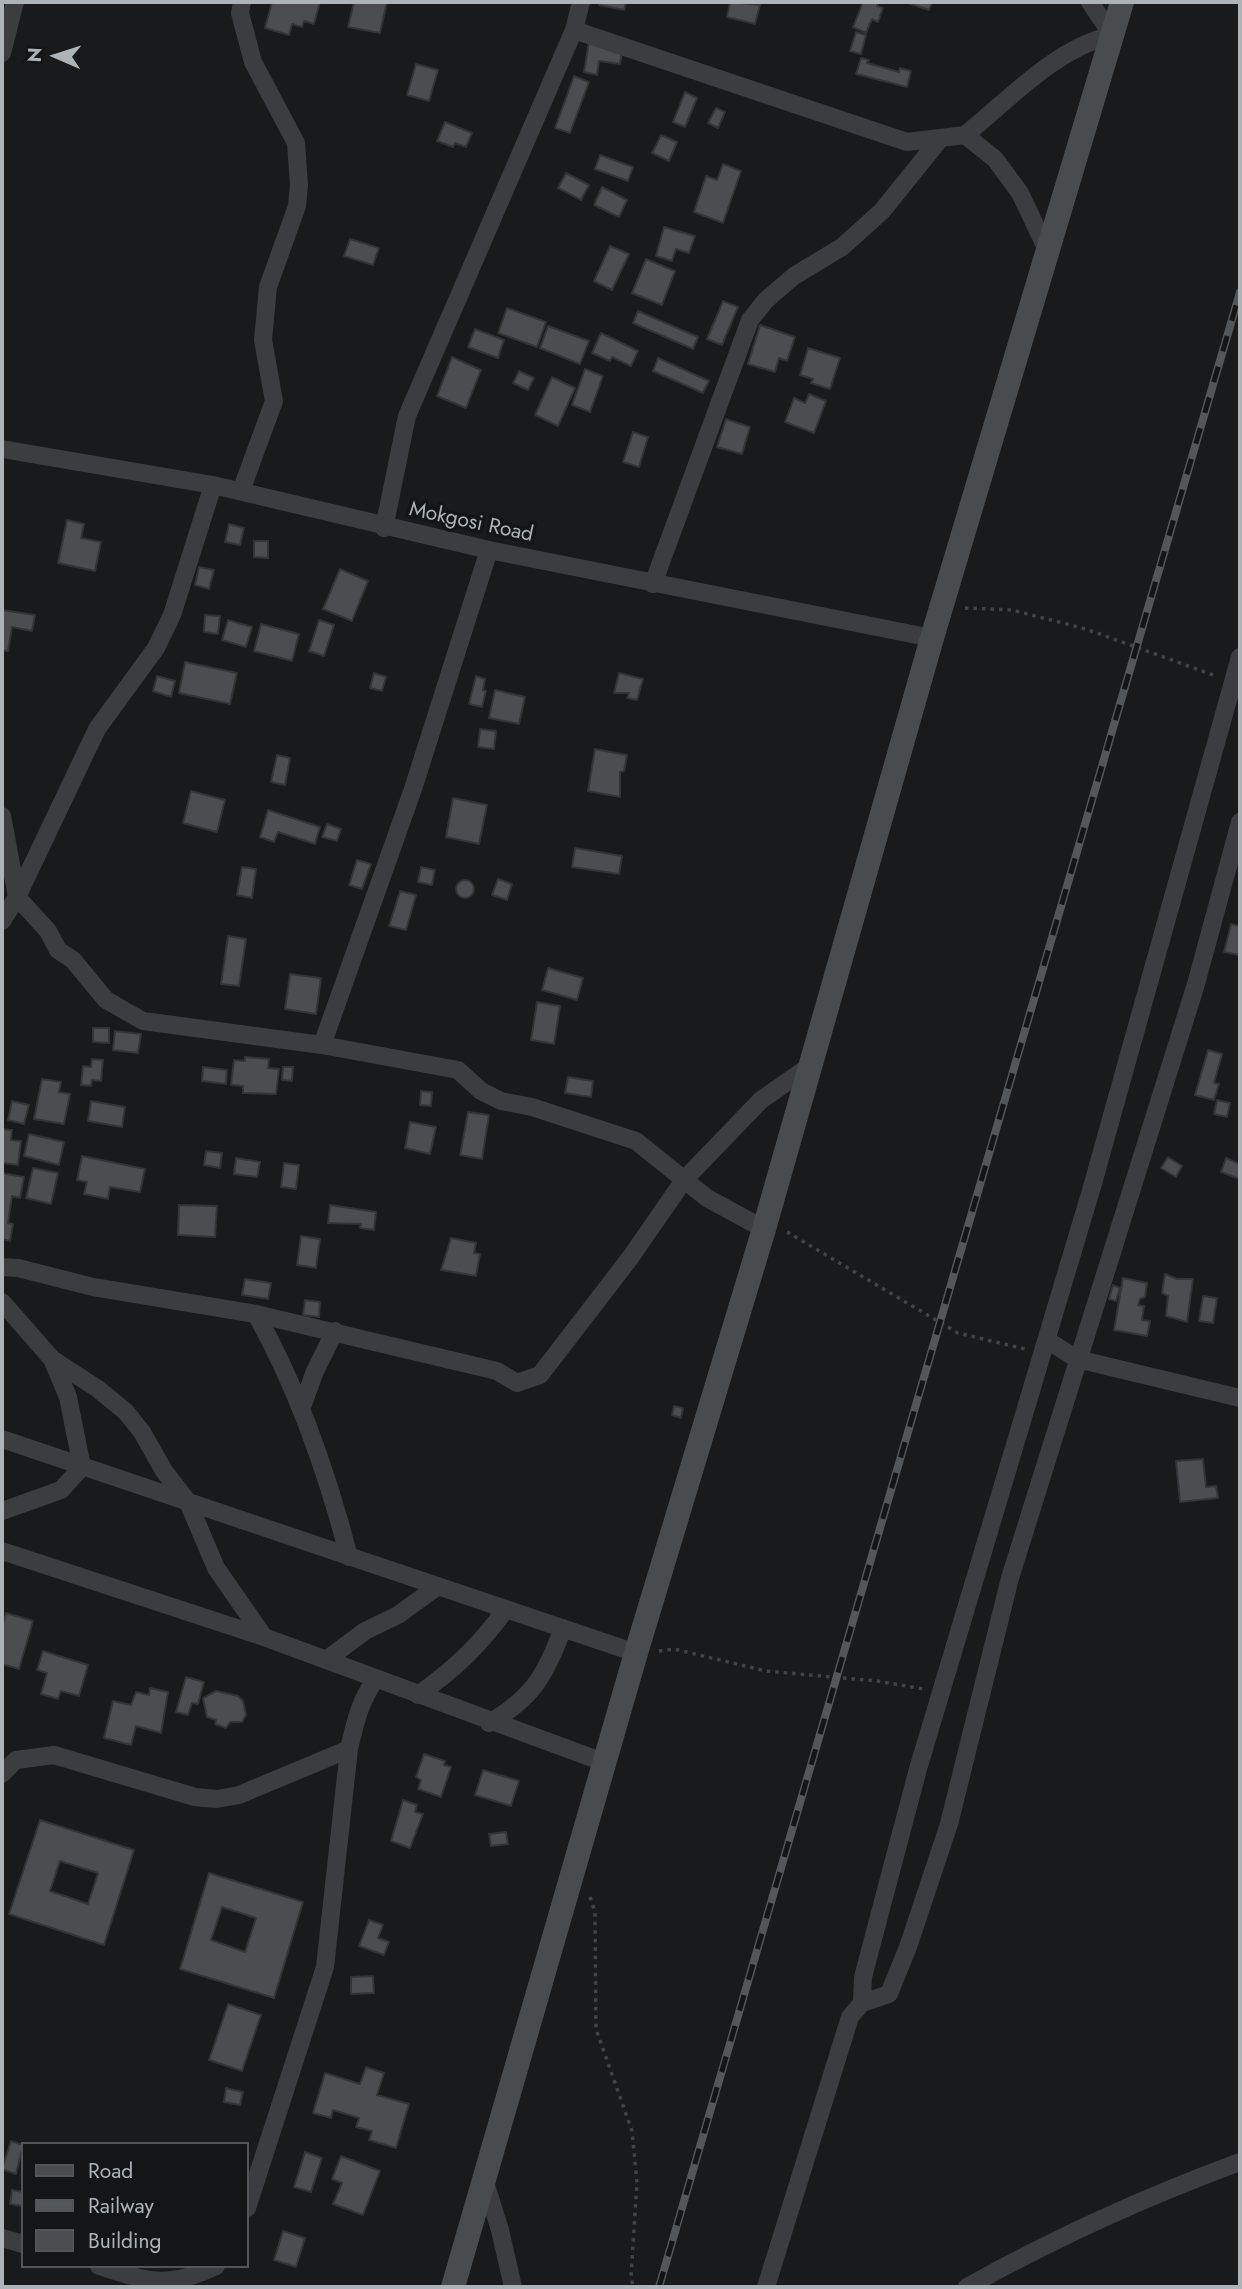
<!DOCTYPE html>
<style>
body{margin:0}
#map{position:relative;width:1242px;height:2289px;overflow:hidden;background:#191a1b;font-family:Jost,sans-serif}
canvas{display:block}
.frame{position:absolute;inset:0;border:4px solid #adb4b9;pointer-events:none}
.legend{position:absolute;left:21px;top:2142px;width:228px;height:126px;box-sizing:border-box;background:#141516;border:2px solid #515557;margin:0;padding:9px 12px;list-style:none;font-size:21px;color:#adb4b9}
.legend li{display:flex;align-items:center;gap:14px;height:35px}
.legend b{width:35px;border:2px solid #515557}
.north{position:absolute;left:21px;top:21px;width:70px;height:70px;-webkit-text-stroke:5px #141516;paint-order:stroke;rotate:273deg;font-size:19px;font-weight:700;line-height:28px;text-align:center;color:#adb4b9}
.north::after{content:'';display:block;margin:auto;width:24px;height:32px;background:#adb4b9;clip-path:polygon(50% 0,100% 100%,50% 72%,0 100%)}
</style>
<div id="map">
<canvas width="1242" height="2289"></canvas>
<div class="frame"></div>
<ul class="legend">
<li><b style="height:9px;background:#494c4f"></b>Road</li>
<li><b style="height:9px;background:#54575a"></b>Railway</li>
<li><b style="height:19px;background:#4b4d50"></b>Building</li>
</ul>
<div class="north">N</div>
</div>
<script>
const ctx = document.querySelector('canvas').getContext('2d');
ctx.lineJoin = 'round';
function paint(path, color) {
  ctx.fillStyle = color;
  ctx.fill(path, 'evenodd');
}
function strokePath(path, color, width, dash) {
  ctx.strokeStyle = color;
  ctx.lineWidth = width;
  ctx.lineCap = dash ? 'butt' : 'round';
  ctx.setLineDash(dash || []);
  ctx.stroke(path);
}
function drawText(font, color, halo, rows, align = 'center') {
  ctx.font = font + ' Jost,sans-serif';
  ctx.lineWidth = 7;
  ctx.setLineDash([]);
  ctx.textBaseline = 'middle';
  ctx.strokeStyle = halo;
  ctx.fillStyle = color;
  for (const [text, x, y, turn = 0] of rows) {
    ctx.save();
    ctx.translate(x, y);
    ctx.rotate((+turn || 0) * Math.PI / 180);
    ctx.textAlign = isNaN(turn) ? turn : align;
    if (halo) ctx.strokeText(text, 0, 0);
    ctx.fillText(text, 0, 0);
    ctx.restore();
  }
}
const building = new Path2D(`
 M272,2H320L314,24L304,21L302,27L292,24L289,35L265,28Z
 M354,2H387L380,33L348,27Z
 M599,2H626L624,10L599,5Z
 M730,2L760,5L755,24L727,17Z
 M863,2H879L877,6L883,8L878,22L872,19L866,33L853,27Z
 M905,2H932L929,10Z
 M856,32L866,35L861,54L850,51Z
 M589,41L623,47L620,64L599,61L597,75L584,72Z
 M861,58L869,60L867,63L899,72L900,68L911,71L907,87L856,74Z
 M416,64L438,70L429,101L407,95Z
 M574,76L589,82L570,133L555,128Z
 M685,92L697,98L685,127L673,122Z
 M716,108L725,112L718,128L708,123Z
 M445,122L472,133L466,147L455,143L453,147L437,141Z
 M661,135L677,142L669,161L652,153Z
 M600,155L633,167L628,181L595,169Z
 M723,164L741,171L723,223L694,212L706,176L717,180Z
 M566,173L589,185L581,200L558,188Z
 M602,187L627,200L619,217L594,205Z
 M664,227L695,236L689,253L676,249L672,261L656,256Z
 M350,239L379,248L373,265L344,256Z
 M610,246L629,254L612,290L594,281Z
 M646,259L675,271L662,305L632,293Z
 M723,301L738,307L722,345L707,339Z
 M507,308L546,322L537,347L498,333Z
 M638,311L698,337L693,349L633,323Z
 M760,325L795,337L787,361L779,358L775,372L748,364Z
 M548,326L589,341L580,364L540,348Z
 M475,329L504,340L498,358L468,347Z
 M601,333L638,351L631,366L612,357L610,361L592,353Z
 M808,348L840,358L830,389L811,383L813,379L800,375Z
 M452,357L481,370L466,408L437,396Z
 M658,358L709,381L703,393L653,371Z
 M585,369L603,376L590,412L572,405Z
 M519,371L534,378L528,390L513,383Z
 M552,377L575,388L558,426L535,415Z
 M809,394L826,401L814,433L785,422L794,398L805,403Z
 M726,419L750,427L742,454L717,447Z
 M633,432L648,437L639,467L623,462Z
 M67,520L84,524L81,538L101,542L95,571L58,563Z
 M229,524L244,528L240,545L225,542Z
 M254,541H268V558L254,557Z
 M199,567L214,570L209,589L195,585Z
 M340,569L368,581L352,621L323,609Z
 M2,610L35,615L32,631L12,627L8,651L2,650Z
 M205,615L220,616L218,634L204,632Z
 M228,620L252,627L246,647L222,640Z
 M319,620L334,625L324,656L309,651Z
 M261,624L299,634L292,661L254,651Z
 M185,662L237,673L230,704L179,693Z
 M374,673L386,677L382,691L370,688Z
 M619,673L643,679L637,700L627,698L629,693H614Z
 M157,676L175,681L171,697L153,691Z
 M476,676L485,679L483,690L486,691L482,707L469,704Z
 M495,690L525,697L519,724L489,718Z
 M480,729L496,731L494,749L478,747Z
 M595,749L627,755L624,771L620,772V797L588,791Z
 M277,755L290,758L285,785L271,782Z
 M191,791L225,800L217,832L183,823Z
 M453,798L487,805L479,844L446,837Z
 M268,810L320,827L315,844L278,832L274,842L260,837Z
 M327,824L341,829L337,841L322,837Z
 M575,848L622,856L619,874L572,867Z
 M357,860L371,864L362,889L349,885Z
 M242,867L256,869L252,898L237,895Z
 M421,867L435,870L432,885L418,882Z
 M498,879L512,884L507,900L492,895Z
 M456 889a9 9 0 1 1 18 0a9 9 0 1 1-18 0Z
 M400,891L416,895L406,930L389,926Z
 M1231,924L1240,926L1239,955L1224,952Z
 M228,936L246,939L239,986L221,984Z
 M548,968L583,978L577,1000L542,990Z
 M290,974L321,978L316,1014L285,1009Z
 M537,1002L560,1006L554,1044L531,1040Z
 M93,1028H109V1043L93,1042Z
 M115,1031L141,1034L138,1053L113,1050Z
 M1208,1050L1222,1054L1214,1083L1219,1084L1214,1100L1195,1095Z
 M245,1057L269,1059L268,1068L279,1069L276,1094L243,1093V1086L231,1085L234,1060L245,1061Z
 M92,1059L103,1060L101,1081L92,1080L91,1086L81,1085L83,1066L91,1067Z
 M203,1067L227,1070L226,1084L202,1081Z
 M283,1067H293L292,1081L282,1080Z
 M568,1077L593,1081L591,1097L565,1093Z
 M42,1079L61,1082L59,1092L70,1094L64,1124L34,1119Z
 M421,1091L432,1092L431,1106L420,1105Z
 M1217,1100L1230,1103L1227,1117L1214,1114Z
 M12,1101L29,1105L24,1124L8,1120Z
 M91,1101L125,1107L122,1127L88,1121Z
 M468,1112L489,1115L482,1159L460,1155Z
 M410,1122L436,1127L430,1154L405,1148Z
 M2,1129L12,1130L11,1140L21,1141L18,1165L2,1163Z
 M29,1134L64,1142L59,1165L24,1156Z
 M206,1151L222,1153L220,1168L204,1165Z
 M82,1156L145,1169L140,1192L110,1187L108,1199L84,1194L87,1182L77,1180Z
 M1168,1157L1182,1166L1176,1177L1161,1168Z
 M236,1158L260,1162L257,1177L234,1174Z
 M1226,1158L1240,1164V1179L1221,1172Z
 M284,1163L299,1165L296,1189L281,1187Z
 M33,1168L58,1173L51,1204L26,1198Z
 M2,1173L24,1177L20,1198L12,1196L8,1223L13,1224L10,1241L2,1239Z
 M179,1205L217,1206L215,1237L178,1235Z
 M330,1205L376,1212L374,1230L360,1228L361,1224L328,1223Z
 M301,1236L320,1239L316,1268L297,1265Z
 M451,1238L476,1243L474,1253L480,1254L476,1276L441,1270Z
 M1165,1274L1177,1279H1193L1187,1322L1166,1316L1168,1296L1162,1293Z
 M1123,1278L1147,1283L1145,1297L1140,1299L1138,1305L1144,1306L1142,1320L1150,1321L1147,1336L1114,1330Z
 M245,1279L271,1283L268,1299L242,1295Z
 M1113,1285L1120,1288L1116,1301L1109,1299Z
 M1203,1296L1217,1298L1213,1323L1199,1321Z
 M305,1300L320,1302L319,1317L303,1315Z
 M674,1406L683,1408L681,1418L672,1415Z
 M1203,1459L1206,1487L1216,1486L1218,1498L1180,1502L1176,1461Z
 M6,1613L33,1621L19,1669L2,1664V1628Z
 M43,1651L88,1665L79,1696L61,1691L58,1699L41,1694L47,1673L37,1670Z
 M186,1677L204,1682L198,1704L192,1703L188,1715L176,1712Z
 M150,1688L168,1692L161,1733L136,1726L131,1745L104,1738L113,1701L131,1705L136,1692L149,1695Z
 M216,1691L238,1696L243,1701L246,1715L242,1722H230L226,1728L215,1724L216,1720L207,1717L203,1698Z
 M424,1754L445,1761L444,1765L451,1767L441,1797L418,1789L421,1780L416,1777Z
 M483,1770L519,1781L511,1806L475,1795Z
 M403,1800L417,1805L415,1812L423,1814L410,1848L391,1841Z
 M40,1820L134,1850L104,1945L9,1914ZM60,1861L98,1873L88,1904L50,1891Z
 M506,1832L508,1844L491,1846L489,1834Z
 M209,1873L303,1902L274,1998L180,1969ZM222,1907L256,1918L245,1952L211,1940Z
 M369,1920L383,1925L378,1938L389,1942L384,1955L359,1946Z
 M373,1976L374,1993L351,1994V1977Z
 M228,2004L261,2015L242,2071L209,2060Z
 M366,2067L384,2073L377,2095L409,2104L396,2148L369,2140L372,2131L356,2127L359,2118L333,2110L331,2118L313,2113L325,2073L360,2084Z
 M226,2088L243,2092L240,2105L224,2102Z
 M11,2141L23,2145L16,2174L2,2169Z
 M305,2152L322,2158L311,2192L294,2187Z
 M341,2156L380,2171L363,2215L333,2204L342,2183L332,2179Z
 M12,2190L23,2192V2206L10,2204Z
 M283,2231L305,2238L296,2267L274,2260Z`);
paint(building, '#4b4d50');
strokePath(building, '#343437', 2);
strokePath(new Path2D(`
 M965,608L1012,610L1086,629L1216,676
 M787,1232L958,1333L1025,1349
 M659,1651L674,1649L766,1671L877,1681L924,1689
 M590,1897L595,1912L596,2029L632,2131L637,2183L631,2276L633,2287`), '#414447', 3.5, [3.5, 5]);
strokePath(new Path2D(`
 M574,30L907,142L965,135L995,159L1020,193L1048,252
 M2,53L15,2
 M965,135C1010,99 1054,49 1112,35L1090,2
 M2,449L213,485L489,550L932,638
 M241,491L274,401L263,340L268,287L297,206L299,185L296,143L253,62L240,13L242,2
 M384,528L407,416L574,30L581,2
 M653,584L750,320L766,300L794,276L842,247L882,211L940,139
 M2,816L17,897L48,931L58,950L73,960L106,1000L143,1021L322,1045L458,1070L481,1091L501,1101L532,1107L636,1141L707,1198L764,1229
 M2,921L17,897L97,729L156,648L172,615L213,485
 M322,1045L413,789L489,550
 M2,1267L18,1268L93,1287L256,1314L497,1371L517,1383L540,1375L630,1258L684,1180L761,1100L810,1066
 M2,1302L52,1359L68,1397L82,1467L61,1490L2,1511
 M256,1314C299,1391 327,1472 349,1557
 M1047,1340L1077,1359L1240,1398
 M52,1359L98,1389L126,1412L142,1432L164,1471L188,1502L216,1568L264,1637
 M302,1407L315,1371L335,1331
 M2,1439L636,1653
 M2,1551L264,1637L606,1763
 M326,1660L365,1631L398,1615L438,1586
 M418,1695C456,1668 479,1646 506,1609
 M489,1723C533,1698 546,1674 563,1628
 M2,1774L16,1760L54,1755L195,1797L217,1799L239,1795L349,1749
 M862,2003L863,1977L918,1769L1092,1187L1240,657
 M484,2179L500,2230L513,2287
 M247,2208L325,1967L349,1749C355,1723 360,1700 376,1679
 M2,2238L23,2244
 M99,2266C150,2282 167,2289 216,2266
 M766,2287L850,2017L862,2003L889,1994L908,1947L949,1824L1010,1578L1196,984L1240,822
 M967,2287C1055,2238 1145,2197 1240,2162`), '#3b3d40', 18);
strokePath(new Path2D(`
 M453,2287L636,1653L764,1229L932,638L1122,2`), '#494c4f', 24);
const rail = new Path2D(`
 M659,2287L1240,292`);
strokePath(rail, '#54575a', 8);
strokePath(rail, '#141516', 5, [16]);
drawText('21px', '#adb4b9', '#141516', [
 ["Mokgosi Road",471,523,12]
]);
</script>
